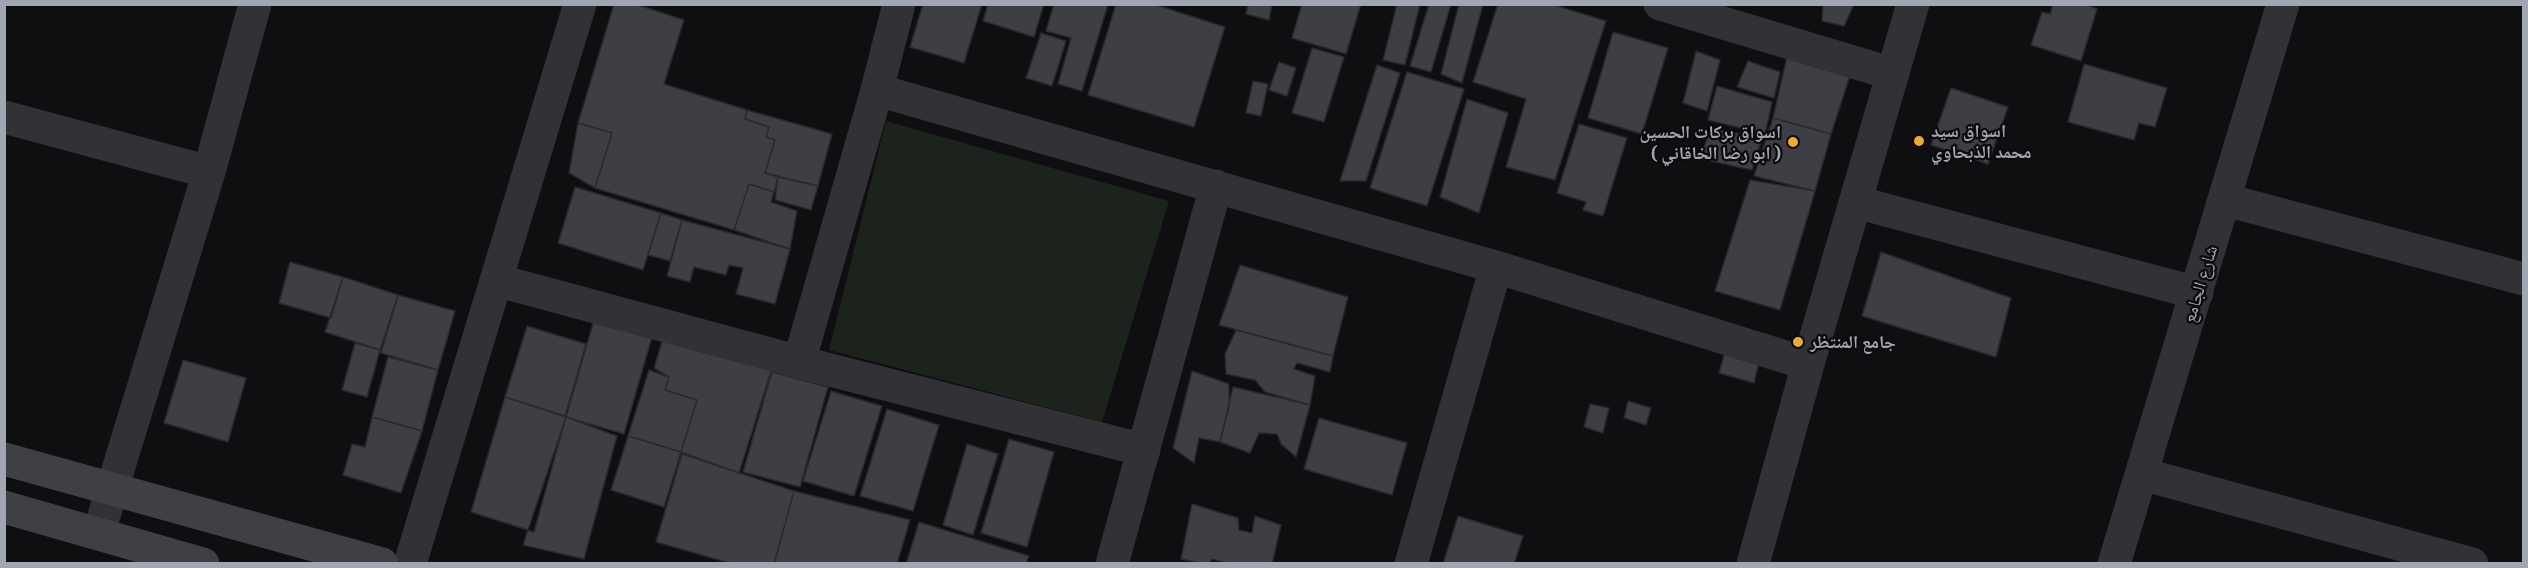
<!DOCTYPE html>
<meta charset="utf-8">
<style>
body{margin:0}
#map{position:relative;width:2528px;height:568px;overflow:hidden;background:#0f0f11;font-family:"Exo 2",sans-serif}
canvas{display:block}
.frame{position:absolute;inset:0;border:6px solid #a1a6b1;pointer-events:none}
</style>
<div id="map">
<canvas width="2528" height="568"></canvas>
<div class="frame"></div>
</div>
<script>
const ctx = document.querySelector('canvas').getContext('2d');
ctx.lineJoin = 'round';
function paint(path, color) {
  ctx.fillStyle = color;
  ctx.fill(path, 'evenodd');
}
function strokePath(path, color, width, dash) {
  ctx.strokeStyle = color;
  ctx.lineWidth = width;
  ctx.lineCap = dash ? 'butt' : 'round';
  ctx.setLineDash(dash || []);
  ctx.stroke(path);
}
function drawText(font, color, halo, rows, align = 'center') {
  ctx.font = font + ' "Exo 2","Noto Naskh Arabic",sans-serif';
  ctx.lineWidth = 4.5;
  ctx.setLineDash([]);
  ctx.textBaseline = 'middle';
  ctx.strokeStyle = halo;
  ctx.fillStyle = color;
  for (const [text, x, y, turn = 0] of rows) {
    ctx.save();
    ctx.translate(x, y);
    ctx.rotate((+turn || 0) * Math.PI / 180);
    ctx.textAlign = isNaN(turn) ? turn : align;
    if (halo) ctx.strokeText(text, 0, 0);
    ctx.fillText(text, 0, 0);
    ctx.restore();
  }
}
paint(new Path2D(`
 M886,121L1169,201L1102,422L829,350Z`), '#1c231d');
const building = new Path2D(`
 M614,4H635L684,20L664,84L747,110L745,119L769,127L766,137L775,140L765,173L778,177L774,192L749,184L734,230L595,188L612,133L578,123Z
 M923,4H982L964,63L910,47Z
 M988,4H1044L1034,37L983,21Z
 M1054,4H1108L1082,91L1058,84L1071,38L1046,31Z
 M1116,4H1153L1225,27L1194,127L1088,95Z
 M1248,4H1272L1269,20L1246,14Z
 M1302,4H1361L1346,54L1292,38Z
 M1397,4H1420L1405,65L1383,60Z
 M1429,4H1451L1431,72L1410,66Z
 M1459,4H1483L1462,83L1441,74Z
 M1498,4H1551L1606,21L1555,180L1506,167L1526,99L1473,82Z
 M1823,4H1854L1844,26L1822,21Z
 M2053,4H2085L2097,9L2081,61L2031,45L2042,12L2050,14Z
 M1613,32L1668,48L1642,134L1588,118Z
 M1041,33L1066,41L1052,86L1026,78Z
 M1312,48L1344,57L1324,122L1292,113Z
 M1696,51L1720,60L1707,111L1683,103Z
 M1787,57L1850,76L1831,134L1773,118Z
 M1748,61L1780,72L1774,98L1737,87Z
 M1279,62L1296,68L1287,96L1269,90Z
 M2084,64L2167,88L2155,127L2139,123L2134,140L2068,122Z
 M1377,65L1400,73L1366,181H1340Z
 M1407,72L1464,89L1427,206L1370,188Z
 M1253,81L1268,84L1261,116L1246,113Z
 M1717,86L1772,102L1765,134L1708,120Z
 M1951,88L2008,107L1988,164L1931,145Z
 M1467,99L1508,113L1479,213L1440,197Z
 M747,110L832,134L818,186L765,173L775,140L766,137L769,127L745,119Z
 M1773,118L1831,134L1815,191L1754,176Z
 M578,123L612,133L595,188L569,173Z
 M1579,124L1627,138L1603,216L1583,210L1586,202L1557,193Z
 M1710,128L1762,138L1752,170L1701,159Z
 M778,177L818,186L811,210L775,200Z
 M1750,180L1815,191L1780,310L1715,291Z
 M749,184L774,192L771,202L797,211L790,249L734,230Z
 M575,187L661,213L643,270L558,243Z
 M661,213L682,220L670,261L648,255Z
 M682,220L790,249L775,304L736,294L743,268L729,265L726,275L694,267L690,282L667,276Z
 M1881,252L2011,298L1996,357L1862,316Z
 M290,262L343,277L331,318L279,303Z
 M1240,265L1348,297L1333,356L1219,325Z
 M343,277L398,295L380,350L325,332Z
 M398,295L455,311L438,370L381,353Z
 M596,313L654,330L624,434L566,417Z
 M527,326L586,344L565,416L505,397Z
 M1236,330L1333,356L1330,372L1297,363L1294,369L1315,376L1310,405L1265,392L1255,380L1226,374L1225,354Z
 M665,332L773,365L739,473L681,452L697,400L665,390L669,377L654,368Z
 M355,343L380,350L367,397L342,390Z
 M1727,345L1761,354L1754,383L1719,373Z
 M388,357L438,370L422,431L372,417Z
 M183,360L246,378L228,442L164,423Z
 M649,370L669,377L665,390L697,400L681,452L628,436Z
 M1192,371L1229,384V407L1220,442L1199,438L1194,463L1173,448Z
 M772,372L828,387L800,487L743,472Z
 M1233,387L1310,405L1296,457L1281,444L1277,434L1259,433L1250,453L1220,442Z
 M831,391L882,406L854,496L803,481Z
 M505,397L566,417L534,532L471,512Z
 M1628,401L1651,408L1646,425L1624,418Z
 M1590,404L1609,408L1603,433L1584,427Z
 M887,409L939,425L913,511L860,496Z
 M372,417L422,431L401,493L343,475L352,444L365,447Z
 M566,417L617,436L584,559L523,545Z
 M1319,418L1407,443L1392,495L1304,469Z
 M628,436L681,452L664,507L611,490Z
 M1009,439L1054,452L1027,547L981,533Z
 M967,444L998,454L973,535L943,525Z
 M682,454L794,491L774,564H733L656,542Z
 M794,491L910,520L897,564H774Z
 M1192,504L1238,518L1239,530L1252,533L1255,516L1281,525L1272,564H1230L1212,559L1209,564H1205L1181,559Z
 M1458,516L1523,536L1514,564H1443Z
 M919,522L1029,556L1026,564H906Z`);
paint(building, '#3e3f44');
strokePath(building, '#29292d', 1.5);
strokePath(new Path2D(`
 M1660,4L1893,74
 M877,90L1496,267L1808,364
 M4,117L209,172
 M2226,200L2524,279
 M1856,202L2197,293
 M496,280L799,362L1144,450
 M799,362L877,90L899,4
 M2142,474L2472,564
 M99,532L209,172L255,4
 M410,564L580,4
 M1112,564L1216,186
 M1411,564L1496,267
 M1753,564L1808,364L1913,4
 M2114,564L2283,4`), '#313136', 33);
strokePath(new Path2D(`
 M4,459L382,564
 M4,507L203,564`), '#3f4045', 33);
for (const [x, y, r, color] of [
 [1919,141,6,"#ebad2d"],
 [1793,142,6,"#ebad2d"],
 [1798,342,6,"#ebad2d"]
]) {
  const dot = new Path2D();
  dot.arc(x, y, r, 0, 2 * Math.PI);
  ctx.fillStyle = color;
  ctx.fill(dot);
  strokePath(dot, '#0b0a0c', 2);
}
drawText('bold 18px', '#a1a6b1', '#0b0a0c', [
 ["اسواق سيد",1931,131],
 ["محمد الذبحاوي",1931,152],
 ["اسواق بركات الحسين",1781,132,"right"],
 ["( ابو رضا الخاقاني )",1781,153,"right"],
 ["جامع المنتظر",1810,342]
], 'left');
drawText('18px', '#a1a6b1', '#0b0a0c', [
 ["شارع الجامع",2200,284,-73]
]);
</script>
